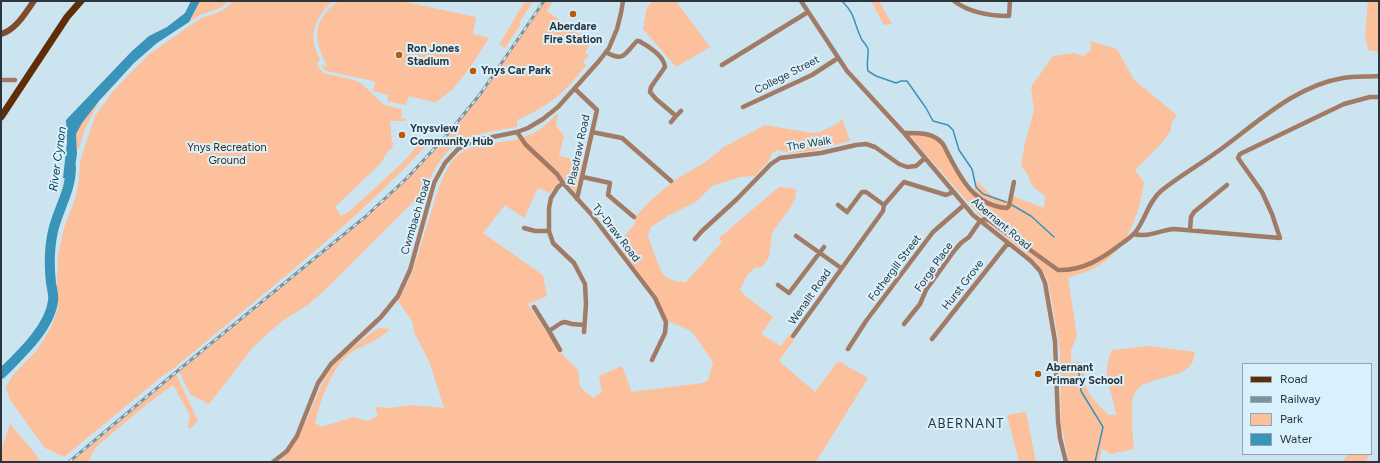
<!DOCTYPE html>
<style>
body{margin:0}
#map{position:relative;width:1380px;height:463px;overflow:hidden;background:#cce4f0;font-family:Figtree,sans-serif}
canvas{display:block}
.frame{position:absolute;inset:0;border:2px solid #2c363a;pointer-events:none}
.legend{position:absolute;left:1242px;top:363px;width:130px;height:92px;box-sizing:border-box;background:#d9f1fd;border:1px solid #94a6af;margin:0;padding:5px 7px;list-style:none;font-size:12px;color:#2c363a}
.legend li{display:flex;align-items:center;gap:8px;height:20px}
.legend b{width:20px;border:1px solid #94a6af}
</style>
<div id="map">
<canvas width="1380" height="463"></canvas>
<div class="frame"></div>
<ul class="legend">
<li><b style="height:5px;background:#5f2d08"></b>Road</li>
<li><b style="height:5px;background:#7f9199"></b>Railway</li>
<li><b style="height:11px;background:#fcc09d"></b>Park</li>
<li><b style="height:11px;background:#3a93b9"></b>Water</li>
</ul>
</div>
<script>
const ctx = document.querySelector('canvas').getContext('2d');
ctx.lineJoin = 'round';
function paint(path, color) {
  ctx.fillStyle = color;
  ctx.fill(path, 'evenodd');
}
function strokePath(path, color, width, dash) {
  ctx.strokeStyle = color;
  ctx.lineWidth = width;
  ctx.lineCap = dash ? 'butt' : 'round';
  ctx.setLineDash(dash || []);
  ctx.stroke(path);
}
function drawText(font, color, halo, rows, align = 'center') {
  ctx.font = font + ' Figtree,sans-serif';
  ctx.lineWidth = 4;
  ctx.setLineDash([]);
  ctx.textBaseline = 'middle';
  ctx.strokeStyle = halo;
  ctx.fillStyle = color;
  for (const [text, x, y, turn = 0] of rows) {
    ctx.save();
    ctx.translate(x, y);
    ctx.rotate((+turn || 0) * Math.PI / 180);
    ctx.textAlign = isNaN(turn) ? turn : align;
    if (halo) ctx.strokeText(text, 0, 0);
    ctx.fillText(text, 0, 0);
    ctx.restore();
  }
}
paint(new Path2D(`
 M200,1H229C221,9 211,11 200,15C197,17 193,19 189,22Z
 M232,1H333C315,17 307,36 320,59L317,64L323,73L354,80L362,84L384,105L402,109L401,118L406,119V121H390L392,143H394L390,151L389,150L380,164L335,207L341,216L351,210L403,162L420,143L426,146C349,228 259,297 173,369L161,377L64,457L45,448L10,400L6,387L13,375L37,350L51,327L58,309L57,282L58,255L64,228L75,199L79,180L80,162L84,149L95,116L113,91L148,55L201,18C211,15 227,11 232,1Z
 M338,1H402L475,17H476L473,34L489,38L469,69L453,89L435,103L433,102L409,96L406,105L387,101L388,95L373,91L375,83L373,81L326,71L322,66L323,64L326,67L327,65C312,37 313,21 338,1Z
 M525,1H533L519,23L521,24L505,48L499,45Z
 M545,1H553L547,11L591,42L585,53L589,55L583,62L586,65C565,93 549,106 517,120V127C465,136 447,137 425,190L328,287L309,304L281,322L254,346L209,404L191,395L179,372L359,224L411,175L447,137L479,97Z
 M653,1H676L710,47L676,67L643,29L647,7Z
 M871,1H879L892,24L884,25Z
 M1368,1H1379V52L1368,50L1365,35Z
 M1090,41L1117,49L1134,80L1177,115L1171,124V130L1162,143L1135,170L1144,182C1139,215 1128,248 1098,266C1089,272 1078,274 1068,278L1077,336L1071,350V362H1082L1086,388L1094,400L1108,415H1116C1113,391 1100,376 1112,350L1149,346L1195,352C1194,354 1194,358 1193,361C1183,382 1145,374 1135,393C1129,403 1133,437 1134,449L1111,454L1102,449L1099,462H1069L1061,424L1060,350L1051,297L1048,282L1043,271L1035,261L979,215L910,136C920,134 934,136 941,144L965,187L971,193L976,187L977,181L992,196L1012,203L1013,196L1044,208L1045,196L1033,187L1025,170L1021,167L1024,147L1034,110L1031,87L1053,56L1074,53L1083,56L1091,50Z
 M99,101L84,131L79,149L77,148L76,134L82,123Z
 M558,113L556,126L564,136L559,156L583,161L576,193L563,178L550,193L538,188L524,218L505,205L483,233L543,275L547,296L528,304L560,352L578,370L580,387L593,398L602,392L599,376L622,366L632,392L703,383L708,380L713,363L701,344L691,331L668,321L656,296L620,248L626,241L623,238L634,225L637,215L651,200L676,179L704,163L724,147L765,125L812,133L820,132L839,123L842,118L850,141L812,151L790,153L777,150L772,153L768,162L755,176L740,177L712,186L696,202L669,215L651,227L648,235C651,244 659,271 665,276C671,281 679,282 686,282L722,242L719,238L779,187L796,189L795,199L791,207L772,233L769,257L762,267L755,268L748,274L740,289L743,294L773,317L761,334L781,346L789,335L794,340L779,361L815,392L838,361L868,378L816,462H278C303,444 312,399 328,373C340,355 361,341 378,328L390,329C380,340 366,344 353,351C332,365 321,399 315,423L322,427L353,417L367,421L378,416L375,407L390,408L412,405L444,408L429,361L414,332L412,321L398,301L411,276L439,187C443,177 448,165 456,157C471,143 489,144 508,141C515,140 522,137 529,135C540,131 550,121 558,113Z
 M176,374L198,421L190,429L188,427L190,415L173,385L146,405L96,447L88,462H72Z
 M1025,412L1027,417L1036,462H1019L1007,415Z
 M10,424L29,446L41,462H1V451Z
 M1348,454H1370L1366,462H1342Z`), '#fcc09d');
paint(new Path2D(`
 M191,1H200L189,22L157,43L134,63L99,101L82,123L76,134L77,154L73,180L63,178L67,142L66,120L132,51L149,36L167,27L185,13Z`), '#3a93b9');
strokePath(new Path2D(`
 M842,1C856,15 853,21 861,38C862,41 867,45 868,49C869,55 866,62 868,71L876,76L896,83L901,81H907L926,108L933,121L948,125L953,130L959,150L972,169L976,187L983,194L1006,202
 M1012,205L1031,216L1054,237
 M1078,365L1081,391L1103,427L1095,462`), '#3a93b9', 1.5);
strokePath(new Path2D(`
 M1,374C19,356 50,328 53,301C54,295 52,289 51,283C49,265 49,249 53,231C58,209 71,191 71,167`), '#3a93b9', 10);
strokePath(new Path2D(`
 M801,1L847,71L904,133L973,215L1031,261L1040,271L1045,283L1055,341L1058,421L1060,438L1066,462
 M954,1C970,13 989,16 1009,16L1010,1
 M606,52C624,63 625,53 637,41H639C648,46 664,56 665,67L651,87L650,92L656,99L676,116L671,122
 M722,65L808,12
 M1,80H15
 M575,89L597,110L577,199
 M743,107L812,75L838,58
 M676,116L681,111
 M517,132L526,145L557,174L563,183L591,214L655,298L666,322L665,333L652,360
 M592,132L622,138L671,181
 M904,133C918,133 933,132 943,144C957,171 971,206 1007,208L1009,206L1014,182
 M583,177L610,183L608,195L634,217
 M563,183L558,187L551,198L549,208V231L553,243L574,263L585,284L586,304L584,332
 M838,205L847,212L862,192H866L884,205
 M524,228L535,231H549
 M1190,230L1191,217L1194,212L1227,185
 M1134,234C1148,238 1160,230 1174,229L1280,238L1272,214L1262,192L1238,158L1240,154L1344,104L1370,97H1379
 M796,236L841,268
 M695,239L702,231L737,199L771,164L780,158L821,153L856,145L866,144L875,147L899,164L907,167L916,166L925,158
 M778,285L789,293L824,247
 M534,307L549,331
 M904,324L920,304L926,290L954,251L961,243L969,237L980,221L985,219L990,221L1058,270C1083,271 1103,258 1121,244C1127,240 1133,236 1137,230C1146,217 1149,201 1161,191C1179,176 1201,164 1221,149C1258,122 1295,86 1343,78C1354,76 1367,77 1379,76
 M793,336L883,211L884,205L904,182L946,195L953,192
 M932,339L1008,243
 M848,349L866,321L933,232L964,205
 M560,350L549,331L561,323L565,322L572,324L584,325
 M273,462L287,451L297,436L318,383L331,364L381,317L398,296L410,270L434,183L445,163L458,149L473,141L517,132L528,128L543,119L558,107L599,61L609,48L617,29L621,13L623,1`), '#a17b66', 4.5);
strokePath(new Path2D(`
 M1,34C16,30 25,13 34,1`), '#804b2a', 6);
strokePath(new Path2D(`
 M1,117L67,17L81,1`), '#5f2d08', 7);
const rail = new Path2D(`
 M69,462L175,373L365,217L407,178L446,136L481,93L544,1`);
strokePath(rail, '#7f9199', 3);
strokePath(rail, '#d9f1fd', 1.5, [4.5]);
for (const [x, y, r, color] of [
 [573,14,4,"#b85a0e"],
 [399,55,4,"#b85a0e"],
 [473,71,4,"#b85a0e"],
 [402,135,4,"#b85a0e"],
 [1038,374,4,"#b85a0e"]
]) {
  const dot = new Path2D();
  dot.arc(x, y, r, 0, 2 * Math.PI);
  ctx.fillStyle = color;
  ctx.fill(dot);
  strokePath(dot, '#d9f1fd', 1.5);
}
drawText('bold 11px', '#2c363a', '#d9f1fd', [
 ["Aberdare",573,27,"center"],
 ["Fire Station",573,40,"center"],
 ["Ron Jones",407,49],
 ["Stadium",407,62],
 ["Ynys Car Park",481,71],
 ["Ynysview",410,129],
 ["Community Hub",410,142],
 ["Abernant",1046,368],
 ["Primary School",1046,381]
], 'left');
drawText('11px', '#2c363a', '#d9f1fd', [
 ["College Street",787,75,-27],
 ["The Walk",809,144,-9],
 ["Plasdraw Road",579,150,-78],
 ["Cwmbach Road",416,217,-73],
 ["Abernant Road",1001,224,40],
 ["Ty-Draw Road",616,233,52],
 ["Forge Place",934,267,-55],
 ["Fothergill Street",895,268,-53],
 ["Hurst Grove",963,285,-52],
 ["Wenallt Road",810,297,-55]
]);
drawText('11px', '#47250e', '#d9f1fd', [
 ["Ynys Recreation",227,148],
 ["Ground",227,161]
]);
drawText('italic 12px', '#073d51', '#d9f1fd', [
 ["River Cynon",58,159,-82]
]);
ctx.letterSpacing = '1px';
drawText('13px', '#2c363a', '#d9f1fd', [
 ["ABERNANT",966,424]
]);
ctx.letterSpacing = '0px';
</script>
